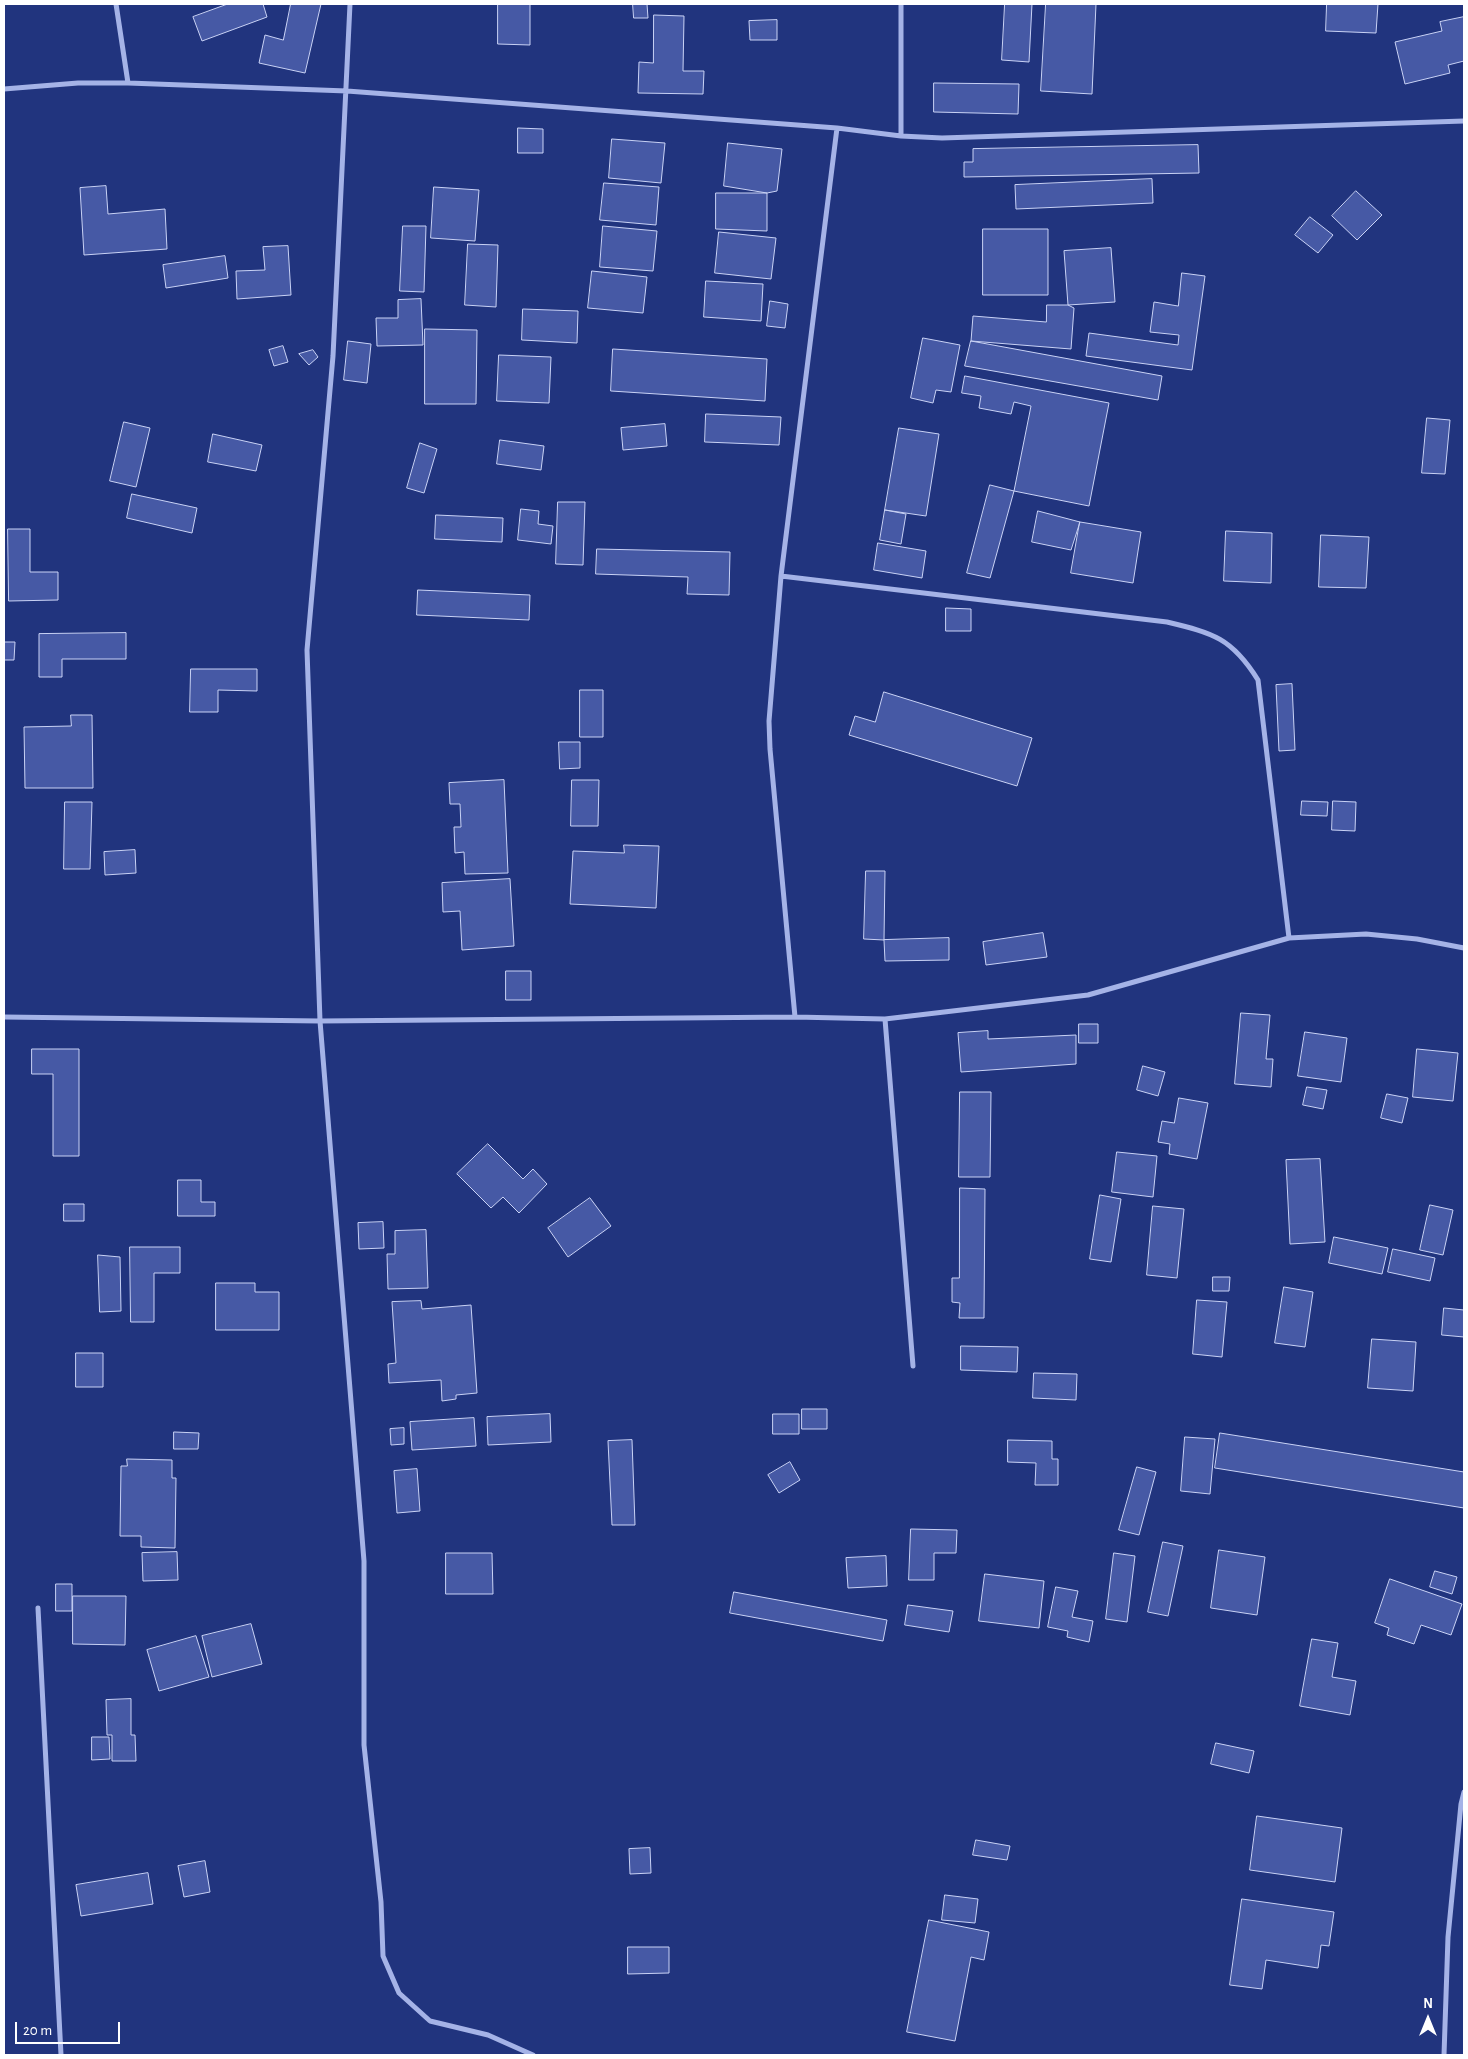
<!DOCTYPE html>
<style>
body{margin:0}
#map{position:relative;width:1468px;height:2059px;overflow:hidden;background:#21347e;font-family:"Alegreya Sans",sans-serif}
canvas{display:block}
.frame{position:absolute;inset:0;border:5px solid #fff;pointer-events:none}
.north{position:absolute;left:1403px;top:1994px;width:50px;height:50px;-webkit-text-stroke:4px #21347e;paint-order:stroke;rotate:0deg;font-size:14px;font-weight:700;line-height:20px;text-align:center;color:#fff}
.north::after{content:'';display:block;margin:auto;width:18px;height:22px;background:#fff;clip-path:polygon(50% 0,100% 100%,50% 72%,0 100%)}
.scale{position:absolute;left:15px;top:2022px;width:105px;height:22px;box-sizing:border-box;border:2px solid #fff;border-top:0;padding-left:6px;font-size:15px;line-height:18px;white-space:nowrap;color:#fff;-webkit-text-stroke:4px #21347e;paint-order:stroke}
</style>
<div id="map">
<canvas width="1468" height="2059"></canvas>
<div class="frame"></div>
<div class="north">N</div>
<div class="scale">20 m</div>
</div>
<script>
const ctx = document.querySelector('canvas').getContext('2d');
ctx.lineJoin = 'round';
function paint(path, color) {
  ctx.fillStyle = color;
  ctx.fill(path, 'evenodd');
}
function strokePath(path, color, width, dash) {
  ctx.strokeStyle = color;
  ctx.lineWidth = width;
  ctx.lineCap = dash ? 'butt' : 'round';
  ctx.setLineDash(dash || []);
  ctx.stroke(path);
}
const building = new Path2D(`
 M228,4H263L267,17L202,41L193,17Z
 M291,4H321L305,73L259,63L265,35L283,40Z
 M498,4H530V45L498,44Z
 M633,4H647L648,18H634Z
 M1005,4H1032L1029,62L1002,60Z
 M1046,4H1096L1092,94L1041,91Z
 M1327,4H1378L1376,33L1326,31Z
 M654,15L684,16L683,71H704L703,94L638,93L639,62L653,63Z
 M1464,17V61L1448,65L1450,73L1405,84L1395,42L1442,31L1440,22Z
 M777,20V40H750L749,21Z
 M934,83L1019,84L1018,114L934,112Z
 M518,128L543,129V153H518Z
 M612,139L665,143L661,183L609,178Z
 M728,143L782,149L777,191L767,193L724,186Z
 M1198,145L1199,173L964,177V162H973V149Z
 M1152,179L1153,203L1016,209L1015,185Z
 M604,183L659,187L656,225L600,220Z
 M106,186L108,214L165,209L167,249L84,255L80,188Z
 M434,187L479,190L475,241L431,238Z
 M1356,191L1382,215L1357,240L1332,216Z
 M716,193H767V231L716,229Z
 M1310,217L1333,235L1318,253L1295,235Z
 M403,226H426L424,292L400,291Z
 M603,226L657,231L653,271L600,267Z
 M983,229H1048V295H983Z
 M719,232L776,238L771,279L715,273Z
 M468,244L498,245L496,307L465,305Z
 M288,246L291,295L237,299L236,271L265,270L263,247Z
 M1111,248L1115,302L1068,305L1064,251Z
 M225,256L228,278L166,288L163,265Z
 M592,271L647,277L643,313L588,308Z
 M1182,273L1205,276L1192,370L1086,356L1089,333L1178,345L1179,335L1150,332L1154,302L1178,306Z
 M706,281L763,284L761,321L704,317Z
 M421,299L423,345L377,346L376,318H398V300Z
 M770,301L788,304L785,328L767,326Z
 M1047,305H1068L1074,308L1071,349L971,341L973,316L1046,322Z
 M523,309L578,311L577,343L522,340Z
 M425,329L477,330L476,404H425Z
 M923,338L960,345L951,392L936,390L933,403L911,398Z
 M348,341L371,344L367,383L344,380Z
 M971,341L1162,376L1158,400L965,366Z
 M283,346L288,362L274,366L269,350Z
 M613,349L767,359L765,401L611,391Z
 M313,350L318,357L309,365L299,354Z
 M499,355L551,357L549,403L497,401Z
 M965,376L1109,403L1089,506L1014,491L1031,406L1014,402L1011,414L979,408L981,396L962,393Z
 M706,414L781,417L779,445L705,442Z
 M1427,418L1450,420L1445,474L1422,473Z
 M124,422L150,428L136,487L110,481Z
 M665,424L667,446L623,450L621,428Z
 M899,428L939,434L926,516L885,510Z
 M213,434L262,445L256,471L208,462Z
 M500,440L544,446L541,470L497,464Z
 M420,443L437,449L424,493L407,488Z
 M990,485L1014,491L990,578L967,573Z
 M132,494L197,508L192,533L127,518Z
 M558,502H585L583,565L556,564Z
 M521,509L539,511L538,524L553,526L551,544L518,540Z
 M885,510L906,514L901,544L880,540Z
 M1038,511L1080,522L1071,550L1032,542Z
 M436,515L503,518L502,542L435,539Z
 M1080,522L1141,532L1133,583L1071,573Z
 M8,529H30V572H58V600L9,601Z
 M1226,531L1272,533L1271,583L1224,581Z
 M1321,535L1369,537L1366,588L1319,587Z
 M878,543L926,551L922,578L874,570Z
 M597,549L730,552L729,595L687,594L688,577L596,574Z
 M418,590L530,595L529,620L417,615Z
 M946,608L971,609V631H946Z
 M126,633V659H62V677H39V634Z
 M4,642H15L14,660H4Z
 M191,669H257V691L218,690V712H190Z
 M1292,684L1295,750L1279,751L1276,685Z
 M580,690H603V737H580Z
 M884,692L1032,738L1017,786L849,735L855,716L875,722Z
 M71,715H92L93,788H25L24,727L71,726Z
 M559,742H580V768L560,769Z
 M504,780L508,873L465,874L464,852L455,853L454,827H461L460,804H450L449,783Z
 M572,780H599L598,826H571Z
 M1302,801L1328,802L1327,816L1301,815Z
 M1333,801L1356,802L1355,831L1332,830Z
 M65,802H92L90,869H64Z
 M624,845L659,846L656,908L570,904L573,851L624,853Z
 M135,850L136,873L105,875L104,852Z
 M866,871H885L884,940L864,939Z
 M510,879L514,946L462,950L460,911L443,912L442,883Z
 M1043,933L1047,957L986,965L983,942Z
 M949,938V960L885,961L884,940Z
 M506,971H531V1000H506Z
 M1241,1013L1270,1015L1266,1059H1273L1271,1087L1235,1084Z
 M1079,1024H1098V1043H1079Z
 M988,1031V1039L1076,1035V1064L961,1072L958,1033Z
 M1305,1032L1347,1038L1341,1082L1298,1076Z
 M32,1049H79V1156H53V1074H32Z
 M1417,1049L1458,1053L1453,1101L1413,1097Z
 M1143,1066L1165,1072L1158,1096L1137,1090Z
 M1307,1087L1327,1090L1323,1109L1303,1105Z
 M960,1092H991L990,1177H959Z
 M1387,1094L1408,1098L1402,1123L1381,1118Z
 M1179,1098L1208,1103L1197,1159L1169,1154L1170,1144L1158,1142L1162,1121L1174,1123Z
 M488,1144L523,1179L533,1169L547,1184L519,1213L503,1197L491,1208L457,1174Z
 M1117,1152L1157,1156L1153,1197L1112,1192Z
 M1320,1159L1325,1242L1290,1244L1286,1160Z
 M178,1180H201V1202H215V1216H178Z
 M960,1188L985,1189L984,1318H959L960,1303L952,1302V1278H959Z
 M1100,1195L1121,1199L1111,1262L1090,1259Z
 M590,1198L611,1226L568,1257L548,1228Z
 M64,1204H84V1221H64Z
 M1430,1205L1453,1210L1443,1255L1420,1250Z
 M1153,1206L1184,1209L1177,1278L1147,1275Z
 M383,1222L384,1248L359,1249L358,1223Z
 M426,1230L428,1288L388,1289L387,1254H395V1231Z
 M1334,1237L1388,1248L1382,1274L1329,1263Z
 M130,1247H180V1273H154V1322H131Z
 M1393,1249L1435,1258L1430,1281L1388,1272Z
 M98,1255L120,1257L121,1311L100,1312Z
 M1213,1277H1230L1229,1291H1213Z
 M216,1283H255V1292H279V1330H216Z
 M1284,1287L1313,1292L1305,1347L1275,1343Z
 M1197,1300L1227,1302L1222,1357L1193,1354Z
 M421,1301L422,1309L471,1305L477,1393L456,1395V1399L442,1401L441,1380L389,1383L388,1364L396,1363L392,1302Z
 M1444,1308L1464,1310V1337L1442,1335Z
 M1372,1339L1416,1342L1413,1391L1368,1388Z
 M961,1346L1018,1347L1017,1372L961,1370Z
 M76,1353H103V1387H76Z
 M1034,1373L1077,1374L1076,1400L1033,1398Z
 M802,1409H827V1429H802Z
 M550,1414L551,1442L488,1445L487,1417Z
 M773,1414H799V1434H773Z
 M474,1418L476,1446L412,1450L410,1422Z
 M404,1428V1444L391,1445L390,1429Z
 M174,1432L199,1433L198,1449H174Z
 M1220,1433L1464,1472V1508L1215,1468Z
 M1185,1437L1215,1439L1210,1494L1181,1491Z
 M632,1440L635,1525H612L608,1441Z
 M1008,1440L1052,1441V1459H1058V1485H1035L1036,1463L1008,1462Z
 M127,1459L172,1460V1478H176L175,1548L141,1547V1536H120L121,1466H127Z
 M790,1462L800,1480L779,1493L768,1475Z
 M1137,1467L1156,1472L1139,1535L1119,1530Z
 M417,1469L420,1511L397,1513L394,1471Z
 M911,1529L957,1530L956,1553H934V1580H909Z
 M1163,1542L1183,1546L1168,1616L1148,1612Z
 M1219,1550L1265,1557L1257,1615L1211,1608Z
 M177,1552L178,1580L143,1581L142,1553Z
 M446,1553H492L493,1594H446Z
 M1114,1553L1135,1556L1127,1622L1106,1619Z
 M886,1556L887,1586L848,1588L846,1558Z
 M1435,1571L1457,1577L1452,1594L1430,1587Z
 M985,1574L1044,1581L1039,1628L979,1621Z
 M1390,1579L1462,1604L1451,1635L1421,1625L1414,1644L1387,1635L1389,1628L1375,1623Z
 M56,1584H72V1611H56Z
 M1056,1587L1078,1591L1072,1617L1093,1621L1089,1642L1067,1637L1068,1631L1048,1627Z
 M734,1592L887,1620L883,1641L730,1613Z
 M73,1596H126L125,1645L73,1644Z
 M908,1605L953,1611L949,1632L905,1625Z
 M251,1624L262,1664L212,1677L202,1636Z
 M196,1636L209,1677L159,1691L147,1650Z
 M1312,1639L1338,1643L1332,1677L1356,1681L1350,1715L1300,1706Z
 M131,1699V1735H135L136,1761H112V1735H107L106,1700Z
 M92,1737H109L110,1759L92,1760Z
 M1216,1743L1254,1751L1249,1773L1211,1764Z
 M1257,1816L1342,1828L1335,1882L1250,1870Z
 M976,1840L1010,1846L1007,1860L973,1855Z
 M650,1848L651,1873L630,1874L629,1849Z
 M205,1861L210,1892L184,1897L178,1866Z
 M148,1873L153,1904L81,1916L76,1885Z
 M945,1895L978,1899L975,1923L942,1920Z
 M1242,1899L1334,1912L1329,1946L1321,1945L1318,1968L1266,1960L1262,1989L1230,1985Z
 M929,1920L989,1932L984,1960L971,1957L955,2041L907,2032Z
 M628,1947H669V1973L628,1974Z`);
paint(building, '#4659a5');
strokePath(building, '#c9d2f5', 1);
strokePath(new Path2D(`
 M116,4L128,83
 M350,4L333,356L307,650L320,1021L364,1561V1745L381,1902L383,1956L399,1993L430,2021L488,2035L533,2055
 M4,89L78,83H128L347,91L837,128L901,136L942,138L1464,121
 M901,136V4
 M781,576L1167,622C1213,633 1232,638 1258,680L1289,938
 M4,1017L320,1021L795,1017L885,1019L1088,995L1289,938L1366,934L1417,939L1464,948
 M795,1017L770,749L769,721L781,576L837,128
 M885,1019L913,1366
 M38,1608L61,2055
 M1444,2055L1448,1937L1461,1804L1464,1792`), '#a5b3e7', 5);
</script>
